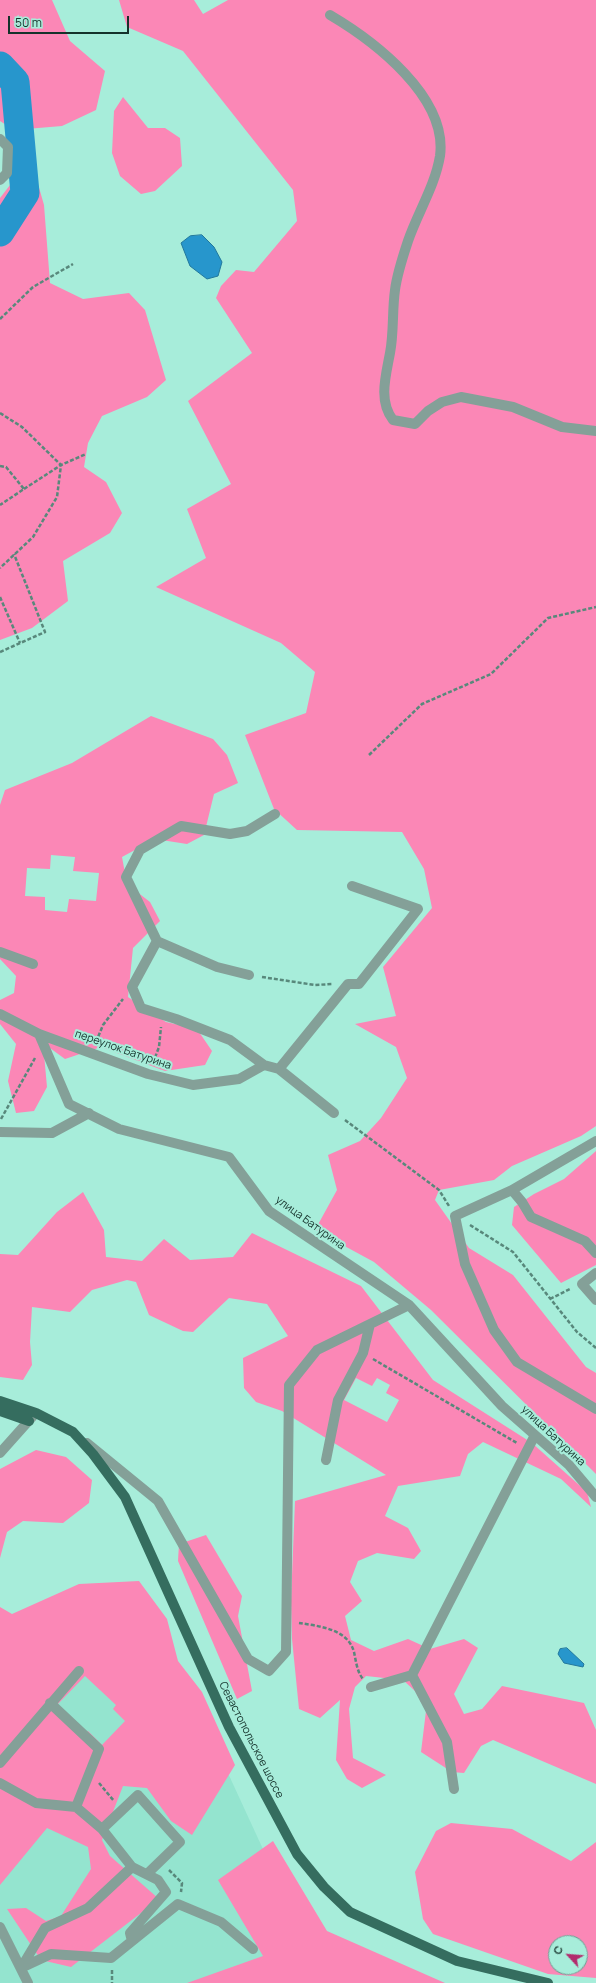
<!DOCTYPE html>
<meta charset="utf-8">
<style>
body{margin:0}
#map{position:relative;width:596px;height:1983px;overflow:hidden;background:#a7edda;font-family:Manrope,sans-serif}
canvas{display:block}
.north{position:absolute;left:548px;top:1935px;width:40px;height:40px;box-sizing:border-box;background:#a7edda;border:1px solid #6da294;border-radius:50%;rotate:296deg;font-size:11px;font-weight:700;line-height:16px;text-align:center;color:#15322b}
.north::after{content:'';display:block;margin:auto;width:14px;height:18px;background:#b22b6d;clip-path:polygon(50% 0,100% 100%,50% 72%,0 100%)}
.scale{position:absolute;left:8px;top:16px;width:121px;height:18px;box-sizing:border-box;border:2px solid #15322b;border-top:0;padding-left:5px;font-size:12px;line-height:14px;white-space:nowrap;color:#15322b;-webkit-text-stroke:3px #a7edda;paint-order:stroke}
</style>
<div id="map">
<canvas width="596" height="1983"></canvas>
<div class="north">С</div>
<div class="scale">50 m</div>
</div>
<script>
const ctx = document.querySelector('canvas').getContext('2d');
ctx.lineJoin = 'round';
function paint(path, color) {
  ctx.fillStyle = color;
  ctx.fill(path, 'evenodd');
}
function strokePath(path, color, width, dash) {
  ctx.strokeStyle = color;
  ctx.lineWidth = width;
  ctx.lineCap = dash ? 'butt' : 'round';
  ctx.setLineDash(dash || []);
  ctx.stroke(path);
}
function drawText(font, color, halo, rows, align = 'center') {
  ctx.font = font + ' Manrope,sans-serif';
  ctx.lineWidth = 4;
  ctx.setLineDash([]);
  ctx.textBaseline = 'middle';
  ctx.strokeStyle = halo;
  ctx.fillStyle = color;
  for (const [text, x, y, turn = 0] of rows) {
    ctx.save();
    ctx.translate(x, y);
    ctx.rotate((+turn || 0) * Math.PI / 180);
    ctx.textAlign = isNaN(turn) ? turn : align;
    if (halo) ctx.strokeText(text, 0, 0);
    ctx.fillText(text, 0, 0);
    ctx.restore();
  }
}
paint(new Path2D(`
 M157,1619L297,1923L289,1951L234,1983H0V1695Z`), '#94e4cf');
paint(new Path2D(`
 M0,0H52L70,41L105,71L96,110L62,126L14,130L0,121Z
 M119,0H194L203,14L228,0H596V1126L581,1136L512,1166L494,1180L439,1190L435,1200L469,1248L513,1275L586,1367L596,1373V1474L431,1310L374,1262L315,1230L337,1190L328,1155L360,1141L381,1118L407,1078L396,1047L355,1024L396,1016L383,967L432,908L424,869L402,832L297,830L274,809L245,735L306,713L315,672L281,643L156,587L206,558L187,509L231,484L188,401L252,353L216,298L221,286L236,270L254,272L297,221L293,190L183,51L127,27Z
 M123,97L148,128H165L180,138L182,166L155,191L141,194L120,176L112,153L114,111Z
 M24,167L38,184L44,205L50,283L83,299L129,293L145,310L166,380L147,397L102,416L88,443L84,467L106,482L122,513L110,533L63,561L68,601L32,628L0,640V198Z
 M151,716L213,739L227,755L238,783L214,794L204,835L187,844L155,839L122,857L127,884L150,902L160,921L133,948L128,997L166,1022L197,1029L212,1051L205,1065L165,1071L101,1047L65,1059L43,1043L47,1087L34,1111L16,1113L8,1081L16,1044L0,1024V1000L14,993L16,976L0,959V805L5,790L72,763ZM51,855L75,857L73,871L99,873L96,901L69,899L67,912L45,910V897L25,896L27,868L50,869Z
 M596,1151V1265L561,1283L512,1225L514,1207L534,1194L564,1179Z
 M83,1192L104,1230L106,1257L142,1261L164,1239L190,1260L233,1257L252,1233L361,1286L433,1380L532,1443L587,1492L591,1507L561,1479L483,1442L468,1454L460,1476L398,1486L385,1516L408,1528L421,1551L414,1559L377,1553L358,1561L350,1582L362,1601L345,1616L351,1640L374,1651L408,1639L430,1649L464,1639L478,1648L454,1694L464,1714L482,1709L502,1686L584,1703L596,1730V1784L493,1740L481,1746L464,1773L452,1772L421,1752L426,1711L415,1691L403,1680L366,1676L355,1687L349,1709L353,1758L386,1775L362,1788L347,1779L336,1760L340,1700L320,1718L299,1709L292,1639L291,1601L295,1501L386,1475L282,1411L256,1402L244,1388L243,1358L288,1336L267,1304L229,1298L193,1332L183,1331L149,1315L136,1282L127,1280L92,1290L70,1312L32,1307L30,1342L32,1365L23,1380L0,1377V1254L18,1255L57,1212ZM356,1378L372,1386L377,1378L390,1385L386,1393L399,1400L387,1422L344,1400Z
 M36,1450L66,1457L92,1480L89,1503L63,1523L23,1521L7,1532L0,1558V1469Z
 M206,1535L242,1596L238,1616L252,1691L237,1699L178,1561L179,1544Z
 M139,1581L167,1619L178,1661L202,1692L235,1765L192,1835L171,1821L147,1788L123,1786L102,1840L110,1856L159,1899L71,1967L41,1960L7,1909L26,1908L46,1921L61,1916L91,1869L88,1847L47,1828L0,1885V1607L12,1614L79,1584ZM85,1676L116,1705L113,1709L125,1721L102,1745L88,1731L86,1734L56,1706Z
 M451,1823L512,1829L571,1861L596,1842V1978L548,1974L433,1934L423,1919L415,1872L436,1831ZM556,1943H580V1967H556Z
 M273,1841L327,1931L445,1983H187L263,1956L218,1880Z`), '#fb87b6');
const water = new Path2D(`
 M202,235L214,247L222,262L218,276L207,279L190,266L181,243L190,236Z
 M567,1648L584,1664L583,1667L564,1663L558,1654L560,1649Z`);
paint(water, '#2796cc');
strokePath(water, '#22789c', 1);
strokePath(new Path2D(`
 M0,66L15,82L25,193L0,232`), '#2796cc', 29);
strokePath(new Path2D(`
 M0,319L33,287L73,264
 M0,413L22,427L61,465L57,497L33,537L0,568
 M0,466L6,467L24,489L0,505
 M24,489L61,465L86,454
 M0,597L20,643
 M0,652L45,632L14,554
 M369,755L422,704L491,674L548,618L596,607
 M262,977L315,985L332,984
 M96,1042L103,1025L123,999
 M153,1063L159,1047L161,1027
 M1,1119L35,1058
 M345,1120L439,1190L449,1206
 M470,1225L513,1252L577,1332L596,1348
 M550,1299L570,1289
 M373,1359L517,1443
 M299,1623C319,1626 348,1629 354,1652C356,1661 357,1672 363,1679
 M99,1783L114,1801
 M169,1870L182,1883L181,1892
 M112,1970V1983`), '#58887b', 2.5, [4, 2]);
strokePath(new Path2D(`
 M330,15C374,41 448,97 440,156C435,186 418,212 408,241C403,256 397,274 395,290C392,311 394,333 390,353C386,375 378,401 393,420L415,424L428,411L442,402L461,397L513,407L562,427L596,431
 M0,139L8,147L7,173L0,180
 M275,814L247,831L230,834L181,826L140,850L126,877L157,941L132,987L141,1008L176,1019L230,1040L264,1065L279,1069L334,1113
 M157,941L217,967L249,975
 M0,952L33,964
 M0,1014L39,1034L148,1074L193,1085L239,1079L264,1065
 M39,1034L69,1104L119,1129L229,1157L269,1211L409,1305L502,1406L569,1465L596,1497
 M279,1069L348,984H359L418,909L352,886
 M0,1132L52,1133L89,1113
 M596,1141L512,1190L455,1216L465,1264L494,1330L517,1362L596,1409
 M512,1190L522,1202L531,1217L585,1241L596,1253
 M596,1273L582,1284L596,1300
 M87,1443L158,1501L248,1659L269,1671L286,1652L289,1385L317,1350L409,1305
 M0,1453L33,1416
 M326,1460L338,1400L363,1353L370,1324
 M412,1675L447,1742L454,1789
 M371,1687L412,1675L535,1435
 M50,1703L99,1749L76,1807
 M0,1763L79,1671
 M0,1783L36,1803L76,1807L102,1829
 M132,1867L102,1829L138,1795L180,1842L147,1874
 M0,1927L28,1983
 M21,1968L51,1954L111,1958L178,1904L221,1922L253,1949
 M21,1968L45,1928L88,1908L132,1867L158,1880L166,1892L130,1933L132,1941`), '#84a098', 10);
strokePath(new Path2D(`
 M0,1401L36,1413L73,1432L93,1454L125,1497L229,1727L297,1854L324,1887L350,1912L457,1961L548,1983
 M0,1411L29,1421`), '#356d5f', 10);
drawText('11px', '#15322b', '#a7edda', [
 ["переулок Батурина",123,1050,19],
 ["улица Батурина",310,1223,36],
 ["улица Батурина",553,1436,43],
 ["Севастопольское шоссе",251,1740,63]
]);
</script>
